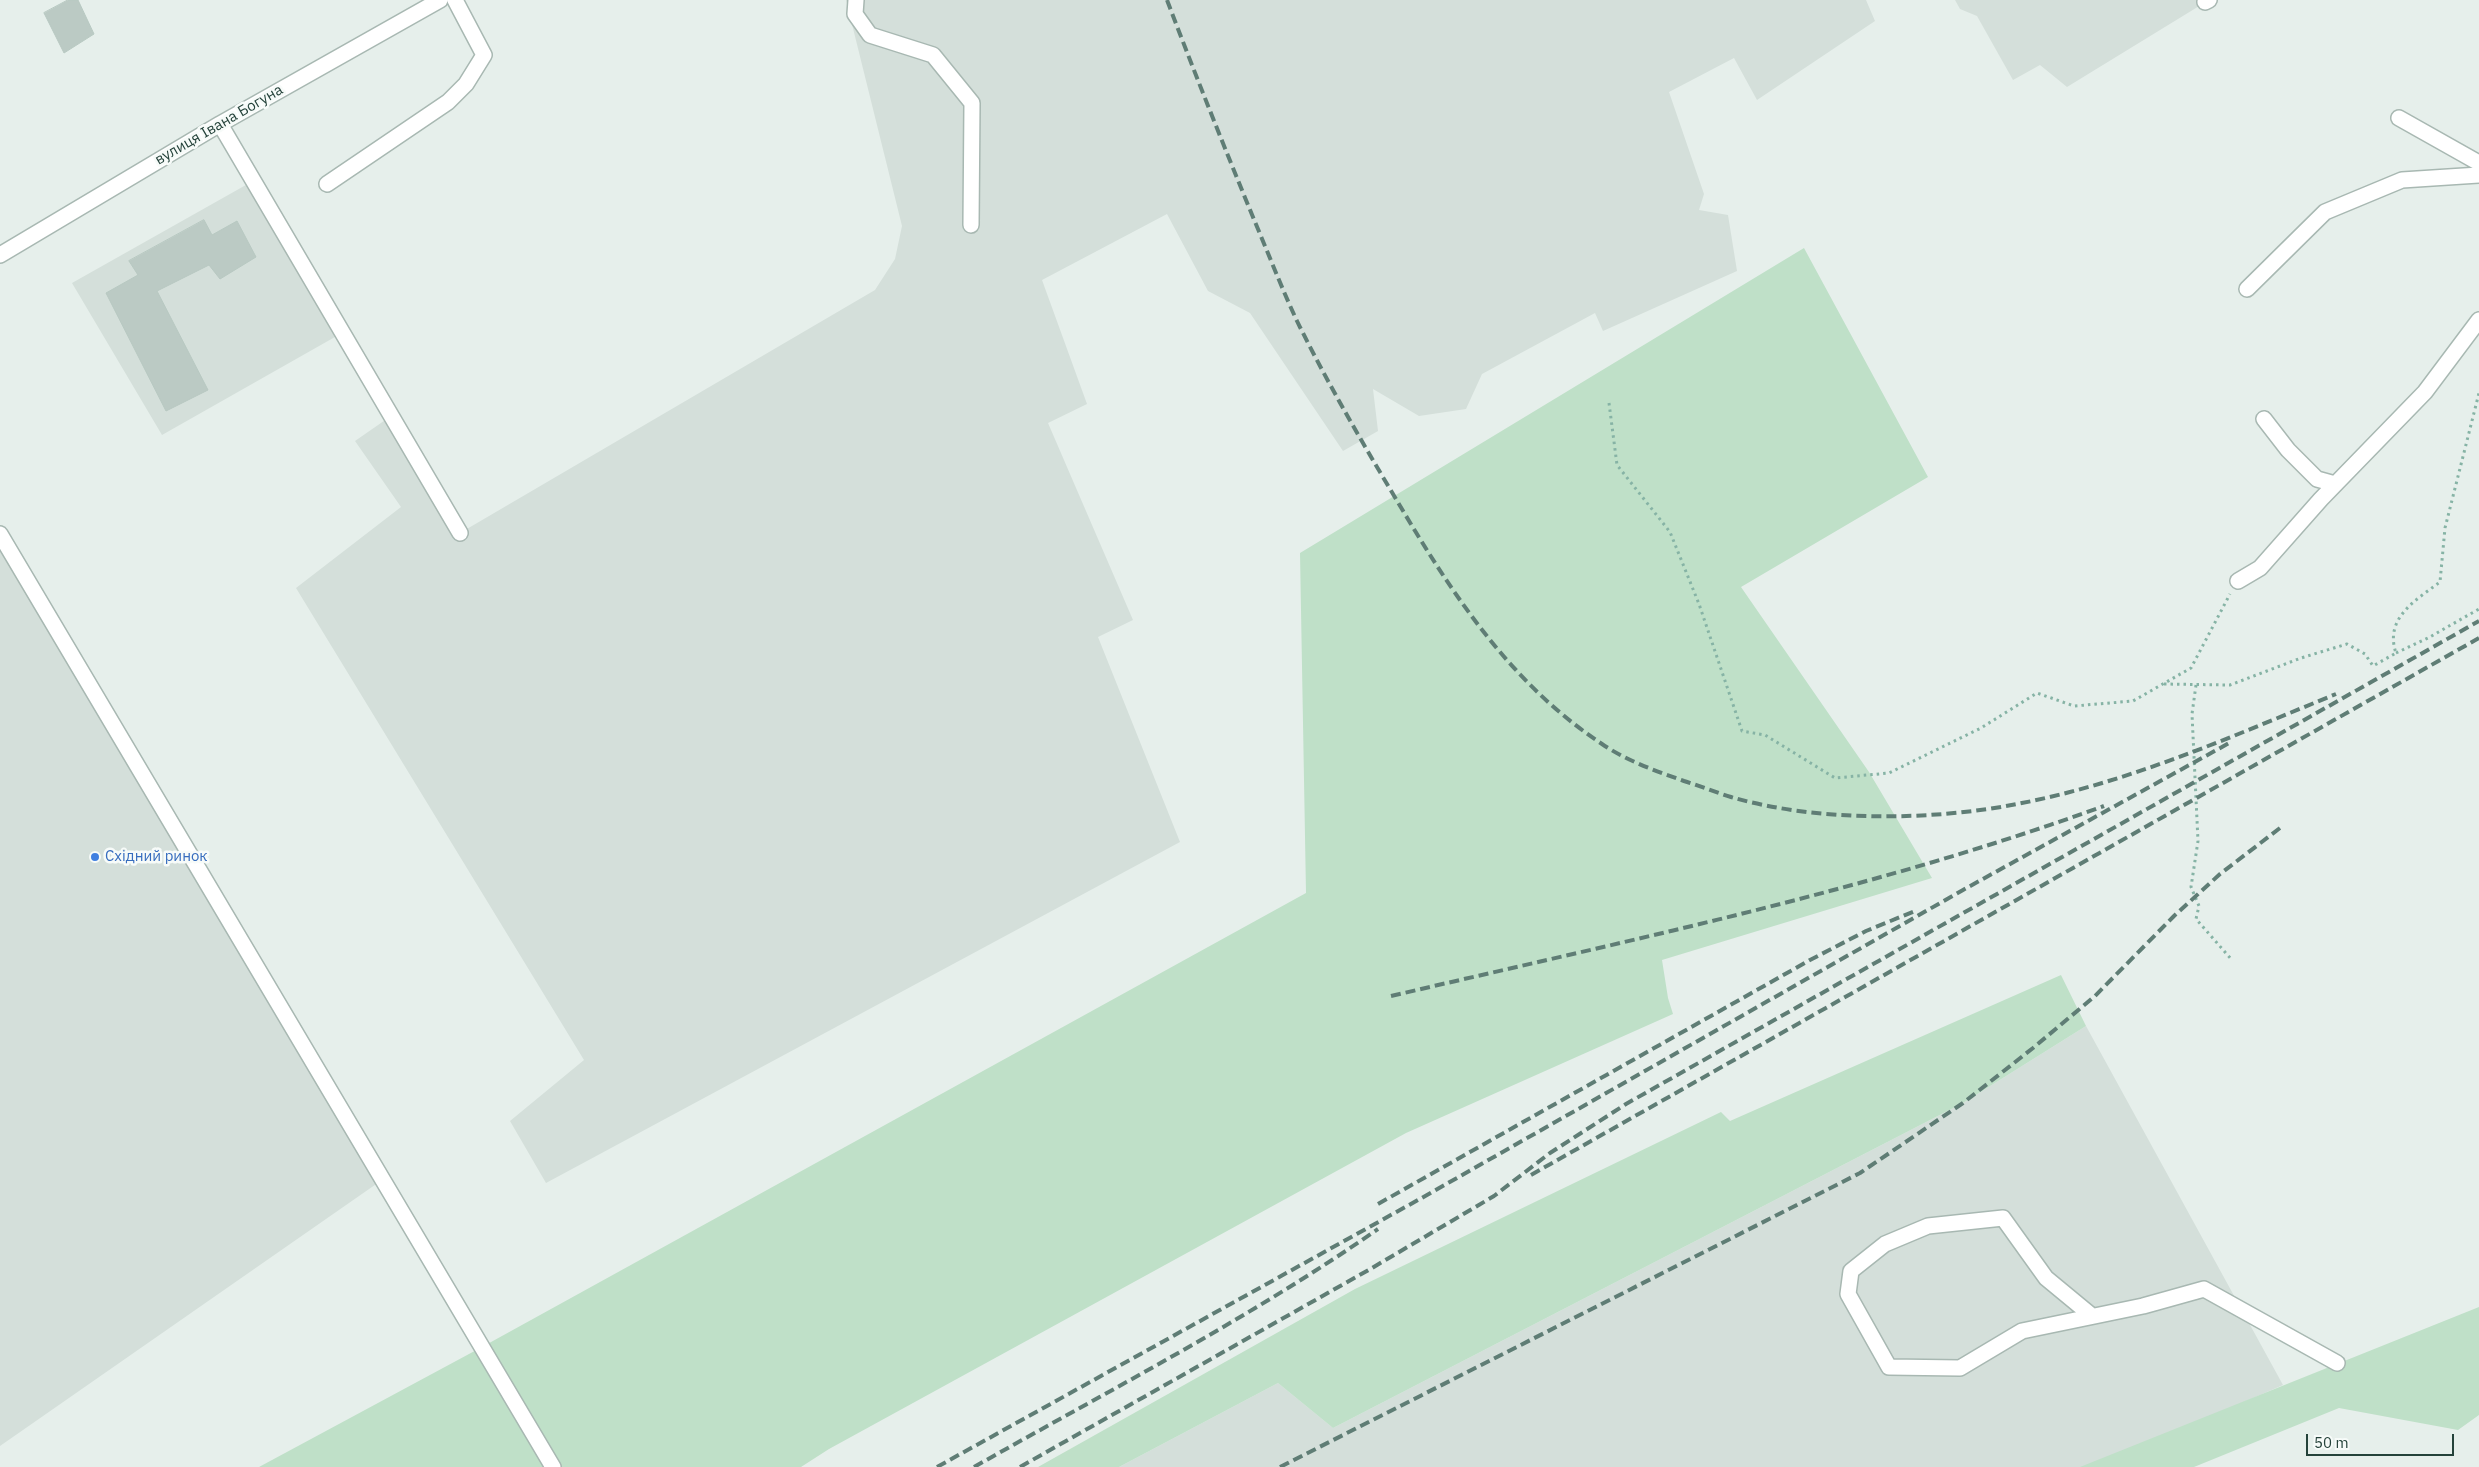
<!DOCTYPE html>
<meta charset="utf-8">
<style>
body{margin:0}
#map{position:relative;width:2479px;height:1467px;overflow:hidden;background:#e6efeb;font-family:"IBM Plex Sans",sans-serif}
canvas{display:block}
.scale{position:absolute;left:2306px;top:1434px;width:148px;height:22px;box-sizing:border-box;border:2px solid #24423a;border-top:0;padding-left:6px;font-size:15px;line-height:18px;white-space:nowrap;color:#24423a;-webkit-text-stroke:4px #f7fbf9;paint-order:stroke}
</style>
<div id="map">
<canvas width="2479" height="1467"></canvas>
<div class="scale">50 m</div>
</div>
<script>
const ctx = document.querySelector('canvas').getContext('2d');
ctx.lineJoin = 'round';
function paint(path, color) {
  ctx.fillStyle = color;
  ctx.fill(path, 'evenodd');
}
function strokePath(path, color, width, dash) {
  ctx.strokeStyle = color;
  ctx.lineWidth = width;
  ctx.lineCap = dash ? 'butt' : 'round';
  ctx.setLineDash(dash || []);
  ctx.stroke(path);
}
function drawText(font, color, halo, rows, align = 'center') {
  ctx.font = font + ' "IBM Plex Sans",sans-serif';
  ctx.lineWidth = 5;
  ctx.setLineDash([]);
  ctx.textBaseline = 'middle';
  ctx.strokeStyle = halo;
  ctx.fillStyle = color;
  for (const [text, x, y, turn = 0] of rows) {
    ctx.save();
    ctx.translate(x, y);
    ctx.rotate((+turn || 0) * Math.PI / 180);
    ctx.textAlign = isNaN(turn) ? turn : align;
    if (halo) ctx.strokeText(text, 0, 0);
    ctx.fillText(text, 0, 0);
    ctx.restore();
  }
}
paint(new Path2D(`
 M846,0H1866L1875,21L1757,100L1734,58L1669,92L1704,194L1699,210L1728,215L1737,271L1603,331L1595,313L1482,374L1466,409L1419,416L1373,389L1378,431L1343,451L1250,313L1208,291L1167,214L1042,280L1087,404L1048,423L1133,620L1098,637L1180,842L546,1183L510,1121L584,1060L296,588L401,507L355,441L391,416L460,533L875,290L895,259L902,226Z
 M1955,0H2209L2067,87L2040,65L2013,80L1977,16L1960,9Z
 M253,181L342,333L162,435L72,283Z
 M0,534L382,1180L0,1446Z
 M2086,1026L2283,1385L2094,1467H1119L1278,1383L1333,1428L1963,1103Z`), '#d4dfda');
paint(new Path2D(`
 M1804,248L1928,477L1741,587L1869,772L1932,878L1662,960L1668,998L1673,1014L1406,1133L829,1449L801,1467H259L482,1347L1306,893L1300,553Z
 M2061,975L2086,1026L1963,1103L1333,1428L1278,1383L1119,1467H1038L1355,1289L1721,1112L1730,1121Z
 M2479,1307V1415L2458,1430L2339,1408L2194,1467H2080Z`), '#bfe0c8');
const building = new Path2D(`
 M68,0H78L94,34L64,53L44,13Z
 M204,220L212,235L237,221L256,257L220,279L209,265L157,291L208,390L166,411L106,293L138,275L129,261Z`);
paint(building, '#bbcac4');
strokePath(building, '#b8c9c2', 1);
const minor = new Path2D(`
 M856,0L855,14L870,35L933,55L972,103L971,225
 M2205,2L2209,0
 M2399,118L2479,163
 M220,124L460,533
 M327,184L448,102L466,84L484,55L455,0
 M0,255L220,124L440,0
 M2247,289L2325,212L2402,180L2479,175
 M2264,419L2288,450L2317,479L2335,484
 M0,534L553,1467
 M2238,581L2260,568L2321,499L2425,392L2479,320
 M2092,1316L2046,1278L2003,1218L1928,1226L1885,1244L1851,1271L1848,1294L1889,1367L1960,1368L2022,1331L2143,1306L2204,1289L2337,1363`);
strokePath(minor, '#a8b8b2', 18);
strokePath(new Path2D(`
 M1609,403L1617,465L1670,532L1699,604L1742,731L1765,735L1835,778L1889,773L1981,728L2037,693L2074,706L2133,701L2191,668L2230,594
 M2396,653L2428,638L2479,609
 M2164,684L2230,685L2301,658L2347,644L2365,654L2373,666L2396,653C2384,618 2416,600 2440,582L2445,528L2479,393
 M2196,685L2192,714L2198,841L2191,887L2199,906L2196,919L2232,960`), '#86b3a5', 3, [2.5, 4]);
strokePath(minor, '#fff', 15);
strokePath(new Path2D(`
 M1167,0C1195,74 1225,149 1255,222C1269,255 1282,289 1297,321C1326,380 1359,437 1393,494C1449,589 1508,682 1602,744C1627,761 1656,771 1684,781C1700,786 1715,792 1731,797C1816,822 1931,821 2017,804C2128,783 2233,736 2336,694
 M1391,996C1630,940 1873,890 2104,806
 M1531,1175L2479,638
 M1378,1204L1810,960L1866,931L1915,911
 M937,1467L1427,1195L1963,890L2231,742
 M974,1467C1110,1390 1250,1318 1378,1229
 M1020,1467L1372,1268L1494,1196L1550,1153L1626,1104L2479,621
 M1280,1467L1860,1173L1963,1103L2033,1048L2095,996L2174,916L2220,874L2280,828`), '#5f7d75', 4, [10, 5]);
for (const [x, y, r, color] of [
 [95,857,5,"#3f7fe0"]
]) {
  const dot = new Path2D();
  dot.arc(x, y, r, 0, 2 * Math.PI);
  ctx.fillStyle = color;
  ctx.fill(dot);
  strokePath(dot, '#f7fbf9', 2);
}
drawText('15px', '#24423a', '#f7fbf9', [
 ["вулиця Івана Богуна",219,125,-30]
]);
drawText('15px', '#366cbe', '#f7fbf9', [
 ["Східний ринок",105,857]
], 'left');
</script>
